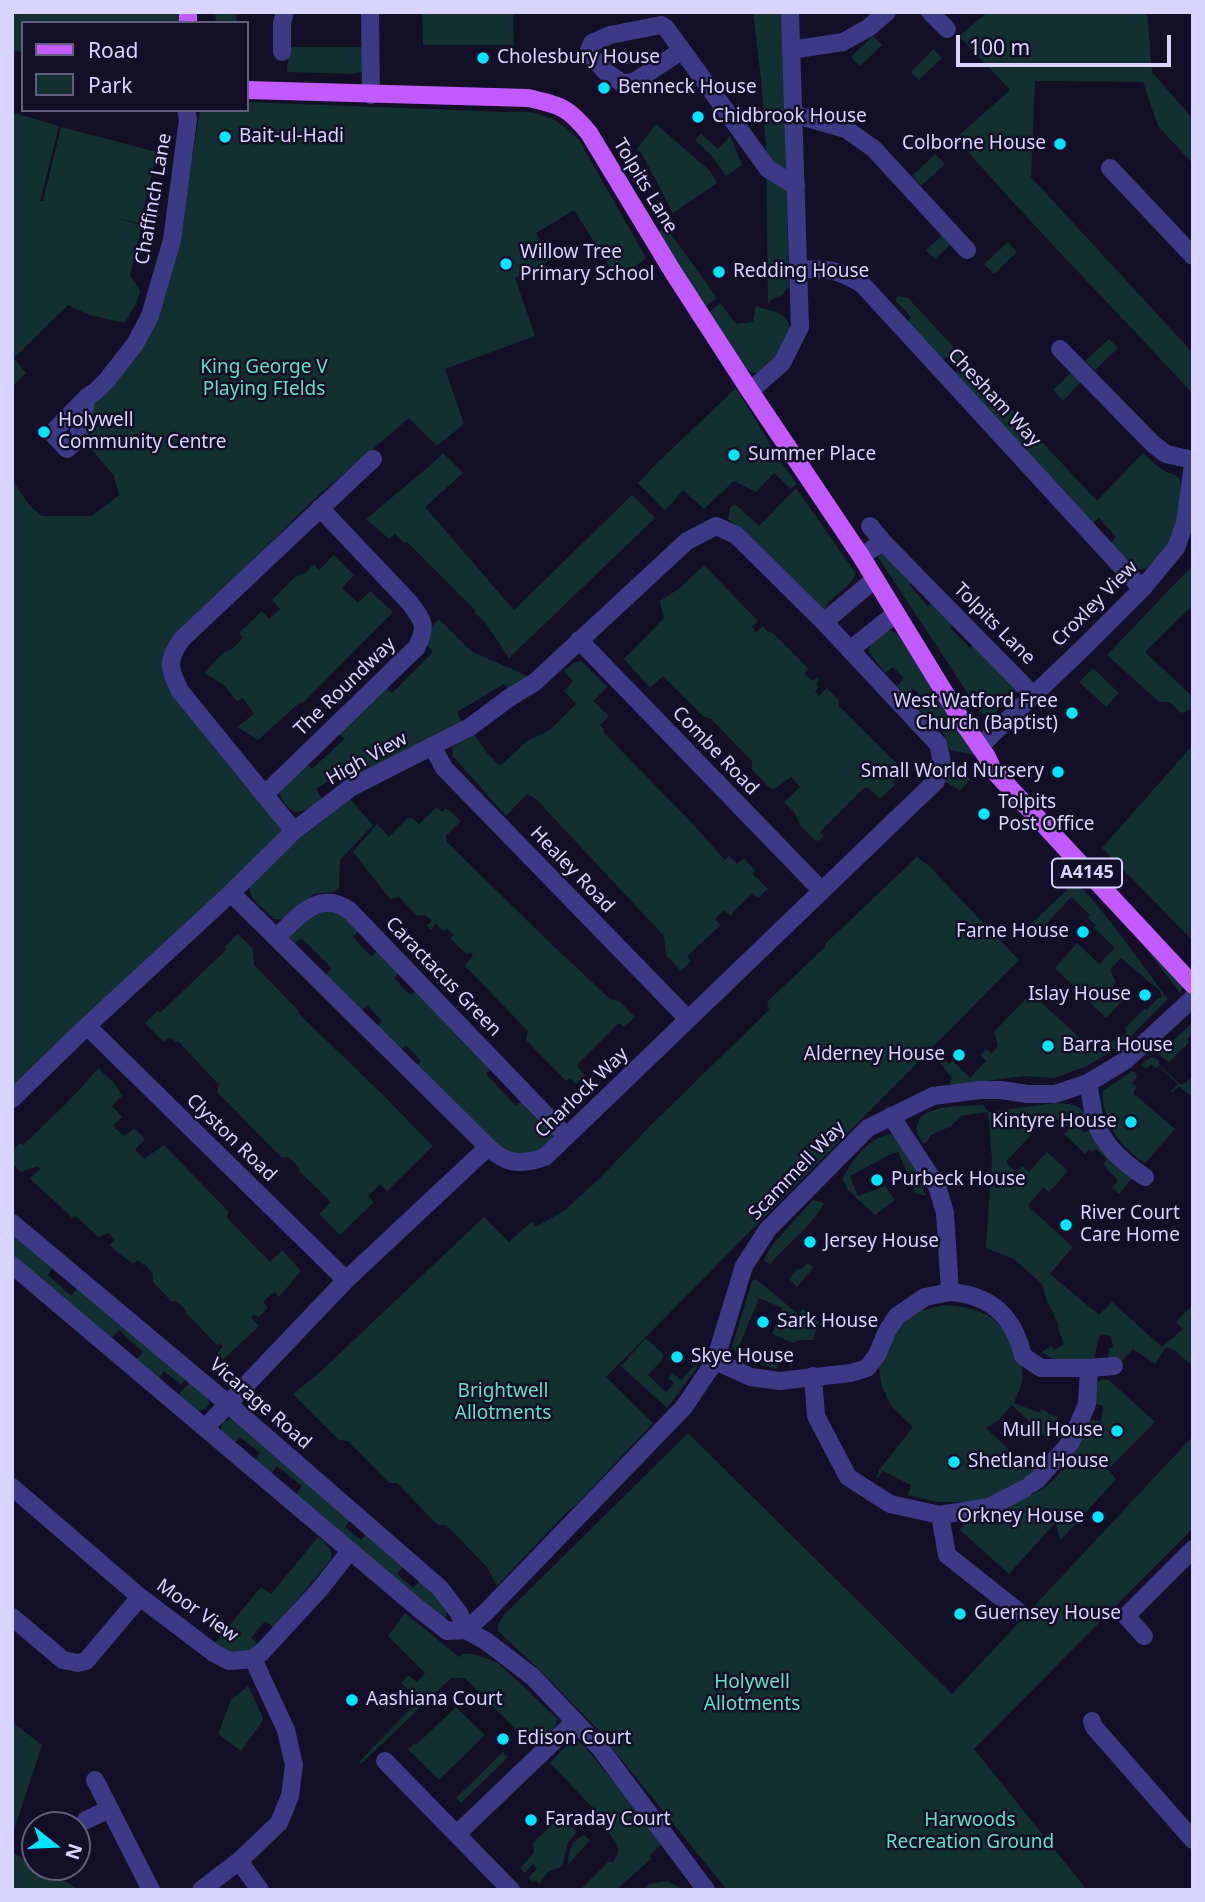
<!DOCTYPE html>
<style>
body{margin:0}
#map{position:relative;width:1205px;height:1902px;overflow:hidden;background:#130f26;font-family:"Noto Sans",sans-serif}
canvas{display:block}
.frame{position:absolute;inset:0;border:14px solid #d9d4ff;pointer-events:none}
.legend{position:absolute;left:21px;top:21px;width:228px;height:91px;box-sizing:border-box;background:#130f26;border:2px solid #625e7d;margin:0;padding:9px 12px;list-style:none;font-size:21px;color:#d9d4ff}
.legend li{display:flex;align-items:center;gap:14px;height:35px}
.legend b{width:35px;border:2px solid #625e7d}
.north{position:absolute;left:21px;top:1811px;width:70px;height:70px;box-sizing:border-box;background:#130f26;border:2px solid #625e7d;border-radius:50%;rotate:108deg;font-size:19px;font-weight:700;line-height:28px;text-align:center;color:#d9d4ff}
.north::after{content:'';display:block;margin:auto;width:24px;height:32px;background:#00e5ff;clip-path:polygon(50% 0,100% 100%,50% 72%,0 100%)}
.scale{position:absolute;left:956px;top:35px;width:215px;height:32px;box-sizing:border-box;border:4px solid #d9d4ff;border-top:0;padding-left:9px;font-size:21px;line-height:24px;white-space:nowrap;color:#d9d4ff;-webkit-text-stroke:5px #130f26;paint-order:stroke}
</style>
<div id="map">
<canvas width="1205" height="1902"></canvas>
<div class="frame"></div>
<ul class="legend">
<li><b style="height:9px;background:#c25bff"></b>Road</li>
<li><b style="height:19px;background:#12302f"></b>Park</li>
</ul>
<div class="north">N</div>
<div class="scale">100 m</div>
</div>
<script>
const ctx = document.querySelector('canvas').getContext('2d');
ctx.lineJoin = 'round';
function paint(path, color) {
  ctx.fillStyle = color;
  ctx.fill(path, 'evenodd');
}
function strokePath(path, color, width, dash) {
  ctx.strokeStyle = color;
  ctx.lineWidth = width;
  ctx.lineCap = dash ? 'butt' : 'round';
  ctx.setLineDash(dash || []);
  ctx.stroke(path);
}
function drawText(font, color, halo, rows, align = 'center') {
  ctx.font = font + ' "Noto Sans",sans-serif';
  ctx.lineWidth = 5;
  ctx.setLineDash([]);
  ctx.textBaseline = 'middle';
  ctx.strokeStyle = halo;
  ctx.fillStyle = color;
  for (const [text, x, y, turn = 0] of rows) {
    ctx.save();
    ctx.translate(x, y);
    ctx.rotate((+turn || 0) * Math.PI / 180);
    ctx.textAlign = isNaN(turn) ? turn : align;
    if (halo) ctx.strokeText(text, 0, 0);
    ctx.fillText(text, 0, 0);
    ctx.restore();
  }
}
paint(new Path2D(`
 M12,12H184V23H23V52L12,51Z
 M215,12H236L237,23H216Z
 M422,12H513L514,45H423Z
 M753,12H782L789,287L782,295L772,299L768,304L766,146L761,79Z
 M988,12H1147L1152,72L1193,119V164L1158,126L1143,82L1035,81L1031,177L1193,353V394C1114,308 1032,226 956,138L1010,90L959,36Z
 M873,36L882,45L860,66L851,57Z
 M289,47H365L362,72L351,74L287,72Z
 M934,49L942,58L919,80L911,72Z
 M247,102L506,112C539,110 556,116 579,140L646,258L618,280L574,210L536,233L551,260L515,278L535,336L445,369L464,424L437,446L409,418L313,500L176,637L166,661L284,830L12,1091V480L30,506L42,516H92L119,495L114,476L82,438L93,397L138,348L179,235L200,110H247Z
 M12,112L59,126L40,201H43L61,127L157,152L140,223L115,218L142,225L130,276L140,291L136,304L125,323L89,315L68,305L14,358L26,373L12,387Z
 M656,124L710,171L717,183L673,213L641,152L636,150Z
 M701,134L718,149L730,136L742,165L726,176L712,156L695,140Z
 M935,154L945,164L921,186L912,176Z
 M666,227L717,298L704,307L655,233Z
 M945,233L953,242L935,259L926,250Z
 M1008,242L1017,252L994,274L984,264Z
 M899,296L908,298L1097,501L1143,453C1150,459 1157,467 1165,471C1170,474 1176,473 1179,479C1185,489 1178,528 1173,538C1167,550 1152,572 1138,569C1127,568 1116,552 1109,545L1116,537L1099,518L1091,525L953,376L959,369L947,357L938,362L904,326L911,317L895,300Z
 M720,303L736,324L753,322L756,306C764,310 775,310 782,315C804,330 772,361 761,373H753L744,368L707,314Z
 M1109,339L1118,348L1095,370L1085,361Z
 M1074,370L1083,380L1063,401L1053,390Z
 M736,388L783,465L797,484L791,489L774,473L756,492L734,481L704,509L683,490L665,511L638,483L655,465Z
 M443,453L463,473L425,507L514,610L632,495L655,518L509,658L485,622L475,613V610C452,588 430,564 407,542L404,543L395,534L389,539L366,519L433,463Z
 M796,488L856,574C849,589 829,596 824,611L728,519L730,508L735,504L759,526Z
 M882,553L916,578L909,585L928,606L936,599L957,620L950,628L970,648L977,641L1016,681L1017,692L990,718L980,712L878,557Z
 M334,555L354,575L342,588L358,603L370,591L393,612L305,701L298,704L258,740L237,727L254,714L243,698L237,701L224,685L204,673L224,652L232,649L243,638L239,633L262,611L269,619L280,609L272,600L295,577L305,573L314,564L319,570Z
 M704,565L758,621L752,627L756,632L763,626L767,631L773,633L809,669L804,673L812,681L817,677L820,680L816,684L819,687L815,692L819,696L827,688L839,700V706L905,772L893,782L895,785L880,799L869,788L865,787L820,832L824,836L819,841L817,840L816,841L801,826L794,812L784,802L800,787L791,777L776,788L771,789L752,770V761L711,719L704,717L663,676L650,688L624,659L664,618L660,601L680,588Z
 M1190,568L1193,569V605L1145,652L1193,697V709L1181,713L1170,702H1159L1107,655Z
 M439,619L471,651L527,676L526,680L510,691L504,684L457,712L462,722L357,776L350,767L316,789L322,799C311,807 298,820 286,805C281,799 280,796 280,789L304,761L312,769L344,739L337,731L384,685L392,693L433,652L425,643L431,627Z
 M884,630H890L898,634L974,755L950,750L943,733L918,708L925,701L914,689L906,695L897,686L904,678L893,667L885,673L869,652L871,641Z
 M581,661L607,687L593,701L609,716L600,725L603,728L604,733L690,821L725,860L729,856L737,864L744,858L755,870L753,874L768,889L758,898L753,893L733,912L731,917L724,910L715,919L721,925L687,956L691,961L681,971L666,955L664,936L535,798L527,794L506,816L452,755L453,747L474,734L487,753L500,766L527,741L550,730L576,704L564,691L573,681L564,671L575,662Z
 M1093,668L1119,693L1106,707L1079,682Z
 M1191,747H1193V941L1102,848Z
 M951,769L965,773L970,780L960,790L945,782Z
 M350,799L373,825L340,860L339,889L334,892L313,894L285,919H274C265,910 248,900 250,886L297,841Z
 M437,807L442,812L446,808L461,821L446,836L447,842L547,940L610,999L619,1001L635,1017L624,1027L619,1023L578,1064L577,1066L585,1075L576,1084L570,1078L566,1081L526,1040L528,1031L465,966L473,955L470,952L467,955L450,938L454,935L447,928L444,932L436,924L431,930L427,926L432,921L425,915L417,916L399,897L390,899L353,852L377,824L389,837L408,818L413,819L419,824Z
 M917,857L928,865L1019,960L606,1377L653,1423L577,1504L568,1511L497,1586L487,1567L446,1525H438L397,1483H389L348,1441L339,1440L293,1394L319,1373L484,1217L509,1242L532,1221L536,1227L565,1210L600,1178L651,1125L769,1010L767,1002L825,947V944Z
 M1055,867C1078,870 1150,976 1168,999L1116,1051L1108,1044L1127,1032L1124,1029L1144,1009L1147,1010L1158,998H1162L1160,991L1121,958L1110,970L1116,982L1113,986L1118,991L1122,987L1133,998L1128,1003L1124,999L1106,1018L1055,968L1077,943L1099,964L1115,948L1094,928L1096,925L1088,918L1090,915L1071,897L1039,932L1031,924L1067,890L1050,871Z
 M335,908L360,929L353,937L371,956L380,948L401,971L394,978L410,995L418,988L494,1065L486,1074L516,1106L525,1098L554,1134C541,1157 529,1155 505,1159L414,1068L421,1061L406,1045L399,1052L375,1028L382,1021L367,1005L360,1012L324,977L332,968L301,938L293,945L288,941L289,933L296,921Z
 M1122,918L1183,984L1181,994Z
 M238,934L253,949L254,965L298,1010L299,1014L380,1092L433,1146L387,1191L380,1184L368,1196L374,1202L340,1235L319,1214L331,1202L300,1172L298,1167L289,1157L282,1158L217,1092L219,1085L178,1041L176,1042L170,1037L164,1042L145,1023L157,1011L161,1012L226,950L225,946Z
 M1031,993L1093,1050L1105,1048L1109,1053L1085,1067L1054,1078L1023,1076L965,1084H949L952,1078L939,1061L942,1057L949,1064L952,1060L970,1078L986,1061L980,1055L986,1049L991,1054L998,1046L994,1032Z
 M1193,1022V1034L1187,1039L1189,1042L1169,1062L1158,1054Z
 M1153,1057L1158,1060L1160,1066L1180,1084H1184L1193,1076V1098L1179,1086L1172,1093L1171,1091L1178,1084L1159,1066L1156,1068L1151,1064L1146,1069L1141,1065L1145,1061Z
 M98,1068L114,1083L122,1096L112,1106L122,1117L113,1126L124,1136L134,1128L145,1139L135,1150L144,1159L164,1145L228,1211L227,1218L270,1262L282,1250L301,1271L279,1297L274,1292L263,1302L268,1308L258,1317L254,1314L251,1317L259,1326L223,1360L217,1353L223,1346L220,1343L217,1345L186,1313V1311L178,1302L171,1301L153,1282V1274L145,1264L143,1265L138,1260L133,1264C125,1257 118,1254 110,1245L115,1240L109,1233L98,1237L77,1217L72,1218C58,1203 44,1193 30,1178L40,1169L38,1166L21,1172L12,1163V1152L20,1143L23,1145C49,1120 76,1096 98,1068Z
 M1132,1071L1135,1072L1137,1077L1132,1083L1137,1087L1133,1093L1175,1129L1146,1162H1143C1136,1156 1127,1151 1121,1143C1113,1134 1100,1103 1103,1091Z
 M1055,1103C1069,1104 1078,1103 1086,1115L1077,1118L1083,1133L1092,1129L1133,1177L1119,1194L1112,1188L1118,1180L1105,1167L1104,1164L1107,1159L1096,1149L1092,1152L1089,1149L1085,1154L1064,1134L1069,1128L1050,1114L1006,1162L1016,1172L1022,1166L1029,1172L1047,1152L1068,1171L1049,1192L1043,1187L1028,1206L1073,1247L1050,1274L1099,1315L1112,1302L1162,1347L1183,1329L1176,1322L1193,1304V1367L1176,1351L1166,1347L1155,1364L1133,1349L1121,1362L1108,1357L1109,1349L1113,1347L1111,1336L1100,1334L1094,1359L1055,1360L1041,1352L1052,1346L1054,1350L1064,1344L1058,1328L1059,1326L1047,1301L1042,1284L1014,1259L986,1248L992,1159L988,1112L961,1116L951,1126L931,1135L927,1142L923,1144C898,1104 959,1106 983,1105L989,1112Z
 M891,1134C910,1147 917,1176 926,1196L915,1193L911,1184H905L901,1177L908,1174L898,1152L893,1153L850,1176L858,1196L885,1186L895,1200L875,1215L848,1190L842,1179C854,1159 866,1139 891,1134Z
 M813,1200L824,1203C812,1227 786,1244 770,1265L764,1260L769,1250L782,1234Z
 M12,1230L54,1265L48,1275L71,1296L79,1287L186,1379L181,1385L164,1371L158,1380L135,1361L143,1352L119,1330L110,1340L12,1258Z
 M807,1263L814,1267L797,1287L789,1279L797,1269H802Z
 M756,1279L798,1314L803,1309L819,1322L813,1340H800L793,1343L772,1334L782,1308L759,1298L739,1346L763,1356L766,1348L770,1351L768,1357L780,1362L776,1369C761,1364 741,1360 732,1347L752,1281Z
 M943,1305C958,1306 974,1308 987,1315C1007,1327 1027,1358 1022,1382C1020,1389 1016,1396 1014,1403L1040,1413L1041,1409L1048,1412L1049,1414L1058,1417L1048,1440L1012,1405L998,1421L986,1428L1027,1467L1035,1459L1037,1465L1036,1472L1029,1479L979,1502H937L908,1495L911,1485L883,1471L876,1480L879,1470L913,1427L891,1406L881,1384L878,1360L887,1339L912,1313Z
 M646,1338L663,1354L662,1360L648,1375L666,1392L674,1383L668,1378L673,1373L681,1380L697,1363L696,1369L667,1408L621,1366Z
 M1102,1379L1109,1380L1155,1422L1108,1469L1116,1479L1060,1541L1056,1522L1009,1574L960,1530L967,1519L985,1515L988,1524L1006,1518L1003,1506C1015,1501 1028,1497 1039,1491C1065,1475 1077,1447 1089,1420L1101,1421L1103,1406L1093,1403L1096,1383Z
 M191,1382C200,1390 223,1407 197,1411L178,1396L182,1390Z
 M230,1419L237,1421L351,1518L345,1527L361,1540L367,1533L404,1565L397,1574L413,1588L421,1580L431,1588L447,1611L445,1619L293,1499L302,1486L277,1466L269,1476L253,1463L260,1453L240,1437L232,1445L220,1432L223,1422Z
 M688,1433L952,1694L1193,1436V1528L974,1749L1087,1890H727L595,1727L543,1673L498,1631V1624L504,1615Z
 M318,1537C326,1544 333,1548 331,1559L274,1628L265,1621L251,1638L259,1645C239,1659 234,1656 214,1644L261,1587L271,1594Z
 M405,1613L459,1657L463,1654H473L497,1662L558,1719L554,1728L535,1747L532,1746L465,1678H451L361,1764L359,1762L419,1700L401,1683L408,1675L417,1682L425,1673L388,1636Z
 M248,1686L263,1718L262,1722L241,1751L218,1734L231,1700Z
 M456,1707L485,1735L439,1780L408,1749L414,1744L416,1745Z
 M12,1722L42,1745L12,1836Z
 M572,1740H577L585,1747L661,1839V1844L650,1855L651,1859L616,1890H580L608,1862H613C623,1848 618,1846 609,1833L613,1829L550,1763Z
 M503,1752L508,1757L461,1803L456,1798Z
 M560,1815L577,1832L568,1843L562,1866L548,1872L539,1884L535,1880L533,1882L529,1878L537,1868L533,1864L525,1873L520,1868L534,1853L533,1842L545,1832Z
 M584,1835L590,1840L568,1865C569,1851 570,1842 584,1835Z
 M12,1852L35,1865V1867H39L80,1890H12Z
 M668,1881L683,1890H643L649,1884Z`), '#12302f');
strokePath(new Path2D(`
 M370,12L371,95
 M930,12L947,29
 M791,50L843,42L868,28L887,12
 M681,51L634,82L622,83L606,72L588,53L592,43L610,35L661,25L666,28L768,169L796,186
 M282,52V23L285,12
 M793,114L846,129L874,149L967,250
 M1110,168L1193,256
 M799,269C828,269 837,269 862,284L1142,589
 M1060,349L1153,444L1166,454L1193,460
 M750,391L782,363L800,327L790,12
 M87,397L77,440L67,449L52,433L87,397L96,391L107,380L135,344L150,316L172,240L188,119L186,110
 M870,526L883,542
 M861,556L883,542L1034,696
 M824,622L875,579
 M579,640L821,890
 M850,650L896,613
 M432,746L444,768L688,1019
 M979,747L1084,647L1142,589L1176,548L1185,523L1193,464
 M264,795L417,647C427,624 424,623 410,603L320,508
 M294,831L180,691C169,668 166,661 182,639L373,459
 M231,893L488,1147
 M277,937C297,918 318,889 349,910L566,1136
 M87,1026L346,1280
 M1088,1083C1091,1096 1092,1110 1096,1123C1104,1146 1125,1164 1145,1177
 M12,1099L87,1026L231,893L294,831L350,788L470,727L509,698L535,682L687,541L716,526L736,535L824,622L938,744L942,762L936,781L545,1157C521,1165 507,1165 488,1147L346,1280L205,1428
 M12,1223L227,1403L440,1588L459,1613L466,1630
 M12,1265L419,1609L447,1631L466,1630L486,1641L533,1677L600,1748L706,1890
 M950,1292C991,1295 1014,1317 1023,1356L1041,1368H1089L1114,1366
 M715,1361L751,1377L779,1381L851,1373L867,1368L877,1355L887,1331L897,1316L925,1297L950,1292L945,1213L937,1186L891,1116
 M813,1376L816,1416L848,1477L890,1504L940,1515L989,1507L1024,1489
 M1031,1484L1037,1480L1071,1442L1087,1404L1089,1368
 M12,1487L140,1597L214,1653L229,1661L253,1659L262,1652L320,1589L349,1552
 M940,1515L947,1555L1019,1612
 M12,1617L63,1660L78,1663L86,1661L140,1597
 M466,1630L486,1612L684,1407L715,1361L744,1266L768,1229L868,1128L933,1096L980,1090H1002L1027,1094H1055L1088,1083L1126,1060L1193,998
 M1144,1636L1126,1616L1193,1549
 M1092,1721L1094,1727L1193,1840
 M385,1761L511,1890
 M95,1780L151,1890
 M86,1820L110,1809
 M457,1834L575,1721
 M239,1861L260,1890
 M201,1890L239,1861L279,1823L290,1796L294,1765L286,1730L253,1659`), '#3d3a85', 18);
strokePath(new Path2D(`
 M188,12V23
 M247,90L528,98C560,105 568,107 589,133L673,272L750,391L861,556L962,721L987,757L993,770L1193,985`), '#c25bff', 18);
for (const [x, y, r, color] of [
 [483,58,7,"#00e5ff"],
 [604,88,7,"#00e5ff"],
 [698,117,7,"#00e5ff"],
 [225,137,7,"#00e5ff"],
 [1060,144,7,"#00e5ff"],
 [506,264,7,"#00e5ff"],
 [719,272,7,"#00e5ff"],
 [44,432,7,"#00e5ff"],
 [734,455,7,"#00e5ff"],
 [1072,713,7,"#00e5ff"],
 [1058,772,7,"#00e5ff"],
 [984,814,7,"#00e5ff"],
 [1083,932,7,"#00e5ff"],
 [1145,995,7,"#00e5ff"],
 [1048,1046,7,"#00e5ff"],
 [959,1055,7,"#00e5ff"],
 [1131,1122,7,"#00e5ff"],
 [877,1180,7,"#00e5ff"],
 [1066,1225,7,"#00e5ff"],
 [810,1242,7,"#00e5ff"],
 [763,1322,7,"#00e5ff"],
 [677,1357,7,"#00e5ff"],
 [1117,1431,7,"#00e5ff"],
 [954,1462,7,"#00e5ff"],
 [1098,1517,7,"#00e5ff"],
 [960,1614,7,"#00e5ff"],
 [352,1700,7,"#00e5ff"],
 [503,1739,7,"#00e5ff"],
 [531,1820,7,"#00e5ff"]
]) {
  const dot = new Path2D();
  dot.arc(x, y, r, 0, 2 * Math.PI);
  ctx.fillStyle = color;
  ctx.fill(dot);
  strokePath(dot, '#130f26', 2.5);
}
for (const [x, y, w] of [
 [1087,873,70]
]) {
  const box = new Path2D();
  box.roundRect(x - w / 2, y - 14.5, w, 29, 5);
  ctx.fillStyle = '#130f26';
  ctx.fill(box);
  strokePath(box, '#d9d4ff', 2);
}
drawText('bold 18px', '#d9d4ff', null, [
 ["A4145",1087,873]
]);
drawText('19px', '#d9d4ff', '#130f26', [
 ["Cholesbury House",497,58],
 ["Benneck House",618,88],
 ["Chidbrook House",712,117],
 ["Bait-ul-Hadi",239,137],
 ["Colborne House",1046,144,"right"],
 ["Willow Tree",520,253],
 ["Primary School",520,275],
 ["Redding House",733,272],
 ["Holywell",58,421],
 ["Community Centre",58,443],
 ["Summer Place",748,455],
 ["West Watford Free",1058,702,"right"],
 ["Church (Baptist)",1058,724,"right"],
 ["Small World Nursery",1044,772,"right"],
 ["Tolpits",998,803],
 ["Post Office",998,825],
 ["Farne House",1069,932,"right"],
 ["Islay House",1131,995,"right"],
 ["Barra House",1062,1046],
 ["Alderney House",945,1055,"right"],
 ["Kintyre House",1117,1122,"right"],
 ["Purbeck House",891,1180],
 ["River Court",1080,1214],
 ["Care Home",1080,1236],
 ["Jersey House",824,1242],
 ["Sark House",777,1322],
 ["Skye House",691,1357],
 ["Mull House",1103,1431,"right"],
 ["Shetland House",968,1462],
 ["Orkney House",1084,1517,"right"],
 ["Guernsey House",974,1614],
 ["Aashiana Court",366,1700],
 ["Edison Court",517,1739],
 ["Faraday Court",545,1820]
], 'left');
drawText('19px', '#d9d4ff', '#130f26', [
 ["Tolpits Lane",645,186,59],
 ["Chaffinch Lane",154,199,-80],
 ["Chesham Way",994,398,47],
 ["Croxley View",1095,604,-45],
 ["Tolpits Lane",994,624,45],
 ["The Roundway",345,687,-44],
 ["Combe Road",715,751,46],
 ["High View",367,759,-29],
 ["Healey Road",572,870,46],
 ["Caractacus Green",443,977,46],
 ["Charlock Way",582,1093,-44],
 ["Clyston Road",231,1138,44],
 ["Scammell Way",797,1171,-46],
 ["Vicarage Road",260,1404,41],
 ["Moor View",197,1611,35]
]);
drawText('19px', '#5fe0c0', '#130f26', [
 ["King George V",264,368],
 ["Playing FIelds",264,390],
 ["Brightwell",503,1392],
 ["Allotments",503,1414],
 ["Holywell",752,1683],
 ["Allotments",752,1705],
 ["Harwoods",970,1821],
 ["Recreation Ground",970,1843]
]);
</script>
